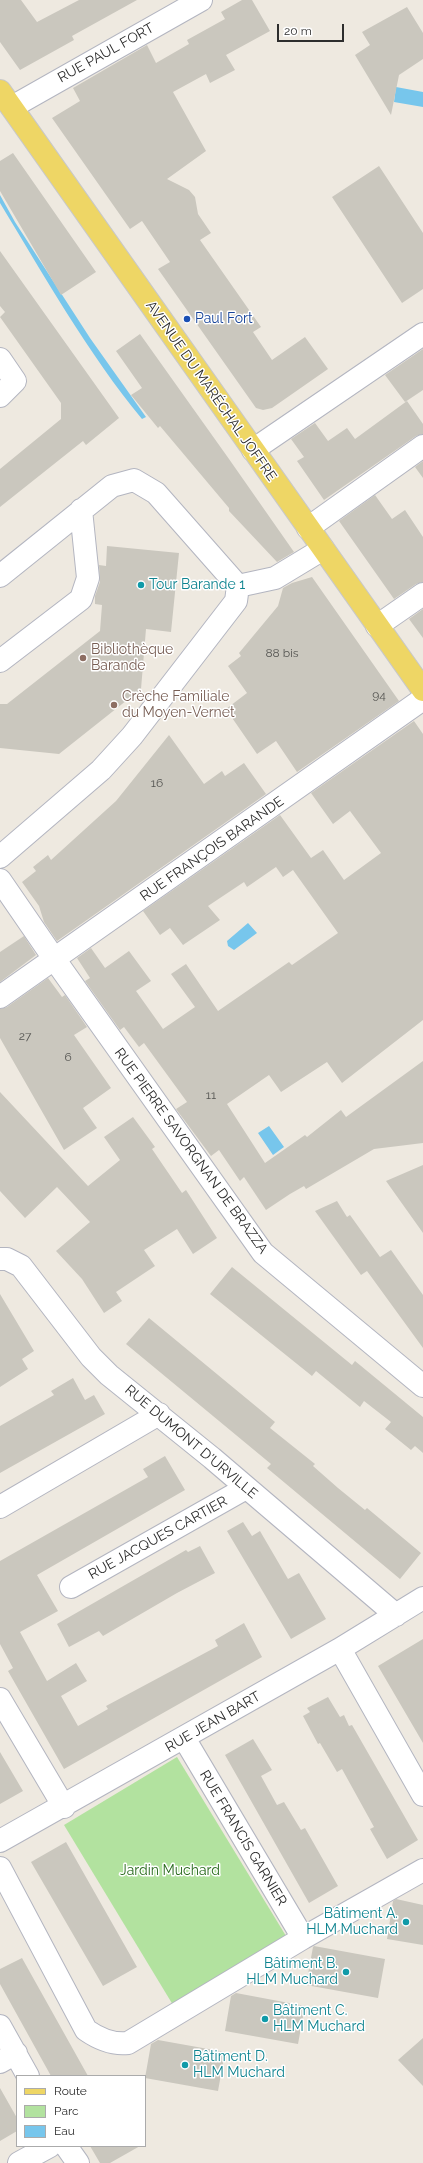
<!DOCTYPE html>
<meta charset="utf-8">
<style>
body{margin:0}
#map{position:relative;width:423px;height:2163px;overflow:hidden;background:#eee9e0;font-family:Raleway,sans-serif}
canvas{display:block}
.legend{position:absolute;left:16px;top:2075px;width:130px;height:72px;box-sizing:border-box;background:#fff;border:1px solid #ababab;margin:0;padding:5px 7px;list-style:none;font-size:12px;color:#2d2d2d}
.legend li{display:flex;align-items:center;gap:8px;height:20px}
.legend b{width:20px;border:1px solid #ababab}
.scale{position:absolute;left:277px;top:24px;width:67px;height:18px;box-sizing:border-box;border:2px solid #2d2d2d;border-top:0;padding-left:5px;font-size:12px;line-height:14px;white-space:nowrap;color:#2d2d2d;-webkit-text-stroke:3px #fff;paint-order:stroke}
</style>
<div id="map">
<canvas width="423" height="2163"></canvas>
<ul class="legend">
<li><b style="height:5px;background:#eed665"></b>Route</li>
<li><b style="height:11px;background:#b2e29f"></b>Parc</li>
<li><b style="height:11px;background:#77c6ec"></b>Eau</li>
</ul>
<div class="scale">20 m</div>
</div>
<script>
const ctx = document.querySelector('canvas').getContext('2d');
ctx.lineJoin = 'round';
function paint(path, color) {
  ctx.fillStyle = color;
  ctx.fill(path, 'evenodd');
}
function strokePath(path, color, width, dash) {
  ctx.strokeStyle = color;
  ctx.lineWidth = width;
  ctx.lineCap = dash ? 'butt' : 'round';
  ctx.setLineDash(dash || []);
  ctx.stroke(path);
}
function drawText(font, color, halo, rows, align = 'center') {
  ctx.font = font + ' Raleway,sans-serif';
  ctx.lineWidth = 3;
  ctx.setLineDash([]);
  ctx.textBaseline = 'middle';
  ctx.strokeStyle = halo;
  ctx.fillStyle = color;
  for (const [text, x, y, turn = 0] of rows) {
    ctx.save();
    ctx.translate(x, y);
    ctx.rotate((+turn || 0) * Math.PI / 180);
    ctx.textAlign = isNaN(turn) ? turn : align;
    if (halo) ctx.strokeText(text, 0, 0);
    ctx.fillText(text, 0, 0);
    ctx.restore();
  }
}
paint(new Path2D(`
 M177,1757L286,1936L173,2005L64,1825Z`), '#b2e29f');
paint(new Path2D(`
 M396,87L423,92V107L394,102Z
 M0,195L15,222L90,338L146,417L142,419C89,355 43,274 0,203Z
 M248,923L257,933L234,950L228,946L227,941Z
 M269,1126L284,1147L273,1155L258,1133Z`), '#77c6ec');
paint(new Path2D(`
 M0,0H21L37,22L79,0H137L72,36L74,40L20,70L0,42Z
 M242,0H252L270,31L226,55L235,70L210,83L206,74L173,92L206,151L167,179L189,190L195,197L198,214L211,233L200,240L261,327L253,332L272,360L305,337L328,369L272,408L263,410L256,408L158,269L170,262L142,221L130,229L52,118L80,101L73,88L147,45L156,63L189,44L187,40L225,19L221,12Z
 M407,7L423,33V59L399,75L391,115L355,55L370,45L362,32Z
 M13,153L96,272L61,295L0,191V161Z
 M379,166L423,233V289L402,303L332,197Z
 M0,251L119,418L86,445L83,441L0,507V469L61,419V403L0,317L5,312L0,306Z
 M140,334L229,459L294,552L277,562L229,511V508L160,426L158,428L131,395L142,388L116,351Z
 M423,349V390L405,402L385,375Z
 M407,401L423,424V434L416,436L324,500L297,461L304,457L291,439L315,423L328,441L347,428L355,439Z
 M423,461V478L415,467Z
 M375,495L392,519L405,510L423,537V582L416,584L394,599L339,521Z
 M107,546L179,553L171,632L146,629L141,689L59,754L0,748V704H7L100,631L102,605L95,604V596L100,582L99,565L106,566Z
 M312,577L399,701L297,772L276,741L257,754L226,709L247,693L228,666L241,656L239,653L278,606L283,588L292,583Z
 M423,609V638L409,619Z
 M414,721L423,734V1020L342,1083L327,1062L281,1092L269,1075L227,1104L265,1163L305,1135L307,1137L341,1110L346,1117L423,1061V1143L374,1149L306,1189L304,1186L290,1194L266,1210L244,1177L240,1181L219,1150L211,1156L176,1109L187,1102L144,1043L139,1047L124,1027L120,1030L85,981L90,978L77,958L91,948L105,968L129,951L151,981L136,991L163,1029L195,1007L171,974L186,964L218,1011L289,962L292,965L338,933L293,870L283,877L276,867L247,887L244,882L208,906L220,920L183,945L170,928L160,935L143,911L280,815L311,858L323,850L344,880L381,853L350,811L333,824L311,793Z
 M169,735L204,784L222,771L225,776L244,763L266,794L57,941L44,922L39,906L22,882L36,871L33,867L48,855L51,860L116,801Z
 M24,936L36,955L0,982V952Z
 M48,978L62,997L65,995L87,1027L74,1035L111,1088L83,1108L97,1128L64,1150L0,1038V1009L7,1007Z
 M0,1092L88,1186L120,1160L104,1137L133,1117L155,1147L152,1149L182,1193L186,1190L217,1238L193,1254L177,1229L144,1250L155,1266L116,1292L122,1301L104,1313L82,1279L56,1251L90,1222L57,1187L25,1218L0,1191Z
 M423,1165V1233L386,1181Z
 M337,1201L347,1217L350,1215L380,1257L391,1250L423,1295V1348L367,1271L361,1275L315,1211Z
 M232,1267L352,1365L355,1361L423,1417V1453L415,1446L411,1450L385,1429L391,1422L364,1401L360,1407L316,1371L312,1376L210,1294Z
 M0,1294L34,1351L22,1359L28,1369L0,1387Z
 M149,1318L275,1422L270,1428L315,1464L313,1466L338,1488L365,1510L367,1508L421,1553L400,1579L267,1468L271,1464L126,1344Z
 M73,1378L85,1400L94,1395L105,1414L0,1473V1426L54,1395L51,1391Z
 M165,1456L185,1490L37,1575L58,1611L20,1632L47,1681L76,1663L87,1681L61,1696L78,1726L108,1709L106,1706L218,1646L215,1640L244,1623L262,1657L64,1769L8,1671L13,1668L0,1644V1561L148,1477L143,1469Z
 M243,1522L252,1536L260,1531L288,1579L299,1573L326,1619L291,1639L227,1531Z
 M200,1546L215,1573L177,1593L103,1636L99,1631L69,1647L57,1624L186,1550L188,1552Z
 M423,1639V1743L378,1666Z
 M328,1697L340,1717L344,1715L349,1726L352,1725L418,1840L387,1859L370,1829L374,1827L342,1769L337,1772L320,1743L318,1744L303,1716L310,1712L307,1708Z
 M253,1739L272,1770L261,1776L277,1805L284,1802L301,1830L305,1828L338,1886L309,1903L225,1755Z
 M0,1752L23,1791L0,1804Z
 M66,1842L137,1967L103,1986L31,1862Z
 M396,1899L423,1905V1945L387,1939L393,1901Z
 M314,1946L385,1959L378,1998L306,1985L313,1947Z
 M22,1958L88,2076H51L0,1984V1969Z
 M236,1993L305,2006L298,2044L225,2031L231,1996Z
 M423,2038V2086L398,2060Z
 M158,2040L225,2052L218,2091L145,2078L151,2044Z
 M0,2088L17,2118V2131L0,2141Z
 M90,2146H140L110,2163H100Z`), '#cac7be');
const minor = new Path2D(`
 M12,107L201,0
 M0,359L15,381L0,396
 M253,450L423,334
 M308,528L423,446
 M0,576L112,486L134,480L156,493L238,586
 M238,586L275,578L323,549
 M377,626L423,594
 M0,661L81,599L88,578L81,510
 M0,857L101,770L132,736L236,601L238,586
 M0,880L55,960L263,1253L423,1386
 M0,997L423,699
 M0,1259H7L21,1266L91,1357L109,1375L212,1458L396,1615
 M0,1507L159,1414
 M71,1587L246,1488
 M340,1649L423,1795
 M0,1699L64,1807
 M184,1738L303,1938
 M0,1841L340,1649L423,1598
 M0,1868L86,2030C99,2039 112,2045 128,2043L303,1938L423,1870
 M0,2026L28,2076
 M0,2062L16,2053
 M66,2146L78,2163
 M19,2163L50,2146`);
const major = new Path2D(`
 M0,91L423,690`);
strokePath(minor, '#b3b5c0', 24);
strokePath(major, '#c8c8c8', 24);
strokePath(minor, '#fff', 22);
strokePath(major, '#eed665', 22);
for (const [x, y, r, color] of [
 [187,319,4,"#1a4fb4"],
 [141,585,4,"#0f9aa8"],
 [83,658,4,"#8d6e63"],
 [114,705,4,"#8d6e63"],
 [406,1922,4,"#0f9aa8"],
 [346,1972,4,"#0f9aa8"],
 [265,2019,4,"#0f9aa8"],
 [185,2065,4,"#0f9aa8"]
]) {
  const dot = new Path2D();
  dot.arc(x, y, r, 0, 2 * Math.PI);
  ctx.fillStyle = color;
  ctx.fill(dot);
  strokePath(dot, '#fff', 1.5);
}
drawText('12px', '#545451', null, [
 ["88 bis",282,653],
 ["94",379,695],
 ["16",157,783],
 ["27",25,1036],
 ["6",68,1057],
 ["11",211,1095]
]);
drawText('14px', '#2d2d2d', '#fff', [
 ["RUE PAUL FORT",106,53,-29],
 ["AVENUE DU MARÉCHAL JOFFRE",211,391,55],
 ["RUE FRANÇOIS BARANDE",212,849,-35],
 ["RUE PIERRE SAVORGNAN DE BRAZZA",191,1151,54],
 ["RUE DUMONT D'URVILLE",191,1442,40],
 ["RUE JACQUES CARTIER",158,1538,-29],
 ["RUE JEAN BART",213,1722,-30],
 ["RUE FRANCIS GARNIER",243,1838,59]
]);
drawText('14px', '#164399', '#fff', [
 ["Paul Fort",195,319]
], 'left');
drawText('14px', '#0d838f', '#fff', [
 ["Tour Barande 1",149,585],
 ["Bâtiment A.",398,1914,"right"],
 ["HLM Muchard",398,1930,"right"],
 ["Bâtiment B.",338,1964,"right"],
 ["HLM Muchard",338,1980,"right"],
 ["Bâtiment C.",273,2011],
 ["HLM Muchard",273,2027],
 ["Bâtiment D.",193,2057],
 ["HLM Muchard",193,2073]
], 'left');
drawText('14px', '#785e54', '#fff', [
 ["Bibliothèque",91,650],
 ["Barande",91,666],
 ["Crèche Familiale",122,697],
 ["du Moyen-Vernet",122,713]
], 'left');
drawText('14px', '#286a1d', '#fff', [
 ["Jardin Muchard",170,1871]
]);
</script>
